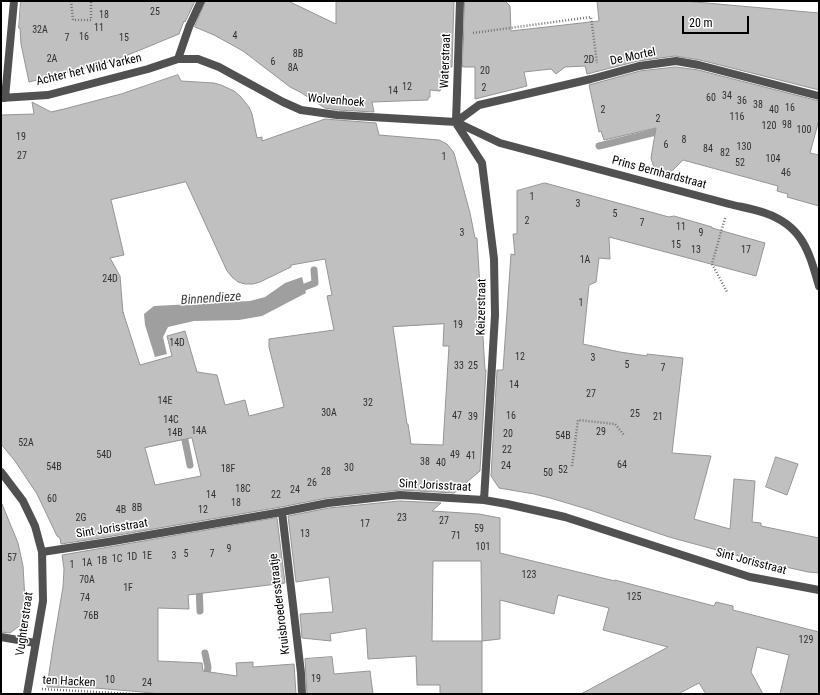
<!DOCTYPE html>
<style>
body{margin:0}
#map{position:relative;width:820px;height:695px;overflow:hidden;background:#fff;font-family:"Roboto Condensed",sans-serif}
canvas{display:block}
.frame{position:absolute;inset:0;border:2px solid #000;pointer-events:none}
.scale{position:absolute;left:682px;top:16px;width:67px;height:18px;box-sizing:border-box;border:2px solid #000;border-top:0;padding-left:5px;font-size:12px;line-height:14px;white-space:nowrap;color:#000;-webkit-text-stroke:3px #fff;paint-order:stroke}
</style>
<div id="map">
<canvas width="820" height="695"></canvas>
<div class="frame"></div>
<div class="scale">20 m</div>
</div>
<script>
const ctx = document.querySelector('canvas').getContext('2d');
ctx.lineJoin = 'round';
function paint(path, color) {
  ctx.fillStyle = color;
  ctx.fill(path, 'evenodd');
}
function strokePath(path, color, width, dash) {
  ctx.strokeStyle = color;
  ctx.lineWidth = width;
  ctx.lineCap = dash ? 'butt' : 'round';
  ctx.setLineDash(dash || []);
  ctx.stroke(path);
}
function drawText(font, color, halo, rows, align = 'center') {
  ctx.font = font + ' "Roboto Condensed",sans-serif';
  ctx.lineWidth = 3;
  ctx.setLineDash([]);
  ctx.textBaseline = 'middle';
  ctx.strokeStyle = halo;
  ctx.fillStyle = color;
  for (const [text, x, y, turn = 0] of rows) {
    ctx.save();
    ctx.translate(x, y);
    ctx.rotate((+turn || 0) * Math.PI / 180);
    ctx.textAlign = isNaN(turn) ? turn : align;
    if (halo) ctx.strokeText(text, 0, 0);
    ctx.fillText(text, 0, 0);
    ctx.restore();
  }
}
paint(new Path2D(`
 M302,277L306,293L262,316L239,320L194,321L168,327L163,337L167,354L155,357L145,325L144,314L154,306L250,301L265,297L285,283Z`), '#9f9f9f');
strokePath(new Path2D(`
 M599,146L664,130
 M297,290L315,283L314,270
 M185,440L190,465
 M199,585L200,611
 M204,694L208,667L205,653`), '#9f9f9f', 7);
const building = new Path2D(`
 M21,1H195L185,22L184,21L179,34L145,48L113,61L66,73L29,82L21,44L20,28H19Z
 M206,1H288L336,24V1H454L452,67H444L440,91L430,90V97L428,98V100L372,102L374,112L338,110L325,108L300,92L290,87L243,51L214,35L195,27Z
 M465,1H505L510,6L511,31L599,21L597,1H684L819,13V90L700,60L675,56L638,61L587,74L585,66L565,67L556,74L551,69L524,72L527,86L475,99V67H463Z
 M676,67L698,70L819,101V120L810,153L819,155V206L787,197L788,194L777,191L778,186L683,160L674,169L670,172H663L660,171L655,168L653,165L651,158L656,128L604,140L601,131L599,132L589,85L640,71Z
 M178,75L181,81L214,83L221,85L234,91L240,96L249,107L252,114L257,138L262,137V141L325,119L376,123L379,135L439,140L447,144L451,149L454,153L470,213L475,238H477L485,370H486L480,471L454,493L400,490L327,498L281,507L107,537L61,544L60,538L57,536L37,494L15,461L1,444V115L34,114L32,102L51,112L64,109L121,94ZM186,182L227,271L232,277L238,282L245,284H253L260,282L291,267V265L325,259L332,295L327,296L334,330L269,339V347L284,407L249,416L245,400L225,405L217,375L197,372L185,331L167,336L172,356L140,365L123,312V313L120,276L110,258L124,255L111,200ZM444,324L443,346H449L443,445L411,444L408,424H407L393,327ZM192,438L201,476L155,485L145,448Z
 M545,183L669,217L674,216L712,227V228L765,243L756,276L609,237L610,259L599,258L596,282L589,285L583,344L620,352L647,356V354L683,358L672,453L711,456L694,519L730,529L734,479L755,481L752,522L761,523V526L819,538V573L808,572L750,559L669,537L587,509L550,498L534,494L499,488L491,476L497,370H503L511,254L515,255L513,234H517V191Z
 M776,457L798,464L787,495L766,487Z
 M400,501L441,503L432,511L479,514L500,518V553L615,581V580L714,606L716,602L733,606V610L819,632V694H780L789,655L757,647L751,672L763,694H706L699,683L678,694H581L668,647L603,630L609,608L558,595L554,614L500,600V639L482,641L481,561H433L432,641H482V694H440V685H417L416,656L368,659L366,628L330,634L331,641L302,638L300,614L333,612L329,577L296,582L288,516L329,508Z
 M1,504H2L18,543L23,566L25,600L22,624L10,633L1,632Z
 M277,518L285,583L188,595L189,609L158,608V661L202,663L203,671L237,676L236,663L253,662V667L294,664L296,694H160L142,692L95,688L47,687L53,646L63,587L64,569L62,555L109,547Z
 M332,657L334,674L370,671L373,694H307L305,659Z`);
paint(building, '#c0c0c0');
strokePath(building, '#959595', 1);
strokePath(new Path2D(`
 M71,1L73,20H91V1
 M473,33L591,17L597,63
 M725,218L712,264L727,292
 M572,466L578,420L615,424L624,435
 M42,689L134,694`), '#737373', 2.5, [1, 2]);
strokePath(new Path2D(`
 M178,59L189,27L201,1
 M1,98L48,95L148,69L178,59H198L219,67L283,102L301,110L337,115L456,122L500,143L729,204C741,207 754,209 765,213C803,226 809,252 819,286
 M5,98L14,1
 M456,122L479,105L591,79L639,66L676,61L699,65L819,96
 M456,122L460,1
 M456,123L482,163L494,259L495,315L484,500
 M1,472L23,501L35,526L42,552L43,601L27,694
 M282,512L301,673L302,694
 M42,552L108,542L282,512L328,503L400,495L484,500L507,504L565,517L750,577L819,590
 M1,637L35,643`), '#515151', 8);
drawText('10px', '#303030', null, [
 ["25",155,12],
 ["18",104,15],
 ["11",99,28],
 ["32A",40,30],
 ["4",235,36],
 ["16",84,37],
 ["7",67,38],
 ["15",124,38],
 ["8B",298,54],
 ["2A",52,59],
 ["2D",589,60],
 ["6",273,62],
 ["8A",293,68],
 ["20",485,71],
 ["12",407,87],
 ["2",484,88],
 ["14",393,91],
 ["34",727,96],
 ["60",711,98],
 ["36",742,101],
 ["38",758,105],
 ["16",790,108],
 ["2",603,110],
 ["40",774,110],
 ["116",737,117],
 ["2",658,119],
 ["98",787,125],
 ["120",769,126],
 ["100",804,130],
 ["19",21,137],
 ["8",684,140],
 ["6",666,145],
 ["130",744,147],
 ["84",708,149],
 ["82",725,153],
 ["27",22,156],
 ["1",444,157],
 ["104",773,159],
 ["52",740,163],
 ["46",786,173],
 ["1",532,197],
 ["3",578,204],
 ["5",615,214],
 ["2",527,221],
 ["7",642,223],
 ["11",681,227],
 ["3",462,233],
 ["9",701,233],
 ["15",676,245],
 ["13",696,250],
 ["17",746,250],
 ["1A",585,260],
 ["24D",110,279],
 ["1",581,303],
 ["19",458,325],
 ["14D",177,343],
 ["12",520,357],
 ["3",593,358],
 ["5",627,365],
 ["33",459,366],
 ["25",473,366],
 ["7",663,368],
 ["14",514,385],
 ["27",591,394],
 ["14E",165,401],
 ["32",368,403],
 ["30A",329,413],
 ["25",635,414],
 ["47",457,416],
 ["16",511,416],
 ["39",473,417],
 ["21",658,417],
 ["14C",171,420],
 ["14A",199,431],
 ["29",601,432],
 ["14B",175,433],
 ["20",508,434],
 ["54B",563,436],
 ["52A",26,443],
 ["22",507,450],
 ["54D",104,455],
 ["49",455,455],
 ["41",471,456],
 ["38",425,462],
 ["40",441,463],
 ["64",622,465],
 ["24",506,466],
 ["54B",54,467],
 ["30",349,468],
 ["18F",228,469],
 ["52",563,470],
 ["28",326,472],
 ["50",548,473],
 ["26",312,483],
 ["18C",243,489],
 ["24",295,490],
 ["14",211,495],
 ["22",276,495],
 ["60",52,499],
 ["18",236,503],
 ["8B",137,508],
 ["4B",121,510],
 ["12",203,510],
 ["2G",81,518],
 ["23",402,518],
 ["27",444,521],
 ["17",365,524],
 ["59",479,529],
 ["13",305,534],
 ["71",456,536],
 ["101",483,547],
 ["9",229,549],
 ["5",186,554],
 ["7",212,554],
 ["1E",147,556],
 ["3",174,556],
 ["1D",132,557],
 ["57",12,558],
 ["1C",117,559],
 ["1B",102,561],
 ["1A",87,563],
 ["1",72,565],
 ["123",529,575],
 ["70A",87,580],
 ["1F",128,588],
 ["125",634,597],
 ["74",85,598],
 ["76B",91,616],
 ["129",806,640],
 ["19",316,679],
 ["10",110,680],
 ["24",147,683]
]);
drawText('12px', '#000', '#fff', [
 ["De Mortel",633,57,-12],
 ["Waterstraat",446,61,-88],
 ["Achter het Wild Varken",89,70,-13],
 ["Wolvenhoek",336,101,5],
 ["Prins Bernhardstraat",659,173,15],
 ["Keizerstraat",482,307,-89],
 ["Sint Jorisstraat",435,486,3],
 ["Sint Jorisstraat",112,529,-9],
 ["Sint Jorisstraat",751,562,15],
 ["Kruisbroedersstraatje",280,604,-97],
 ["Vughterstraat",25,624,-82],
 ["ten Hacken",69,682,3]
]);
drawText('italic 13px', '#404040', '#fff', [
 ["Binnendieze",211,299,-4]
]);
</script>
